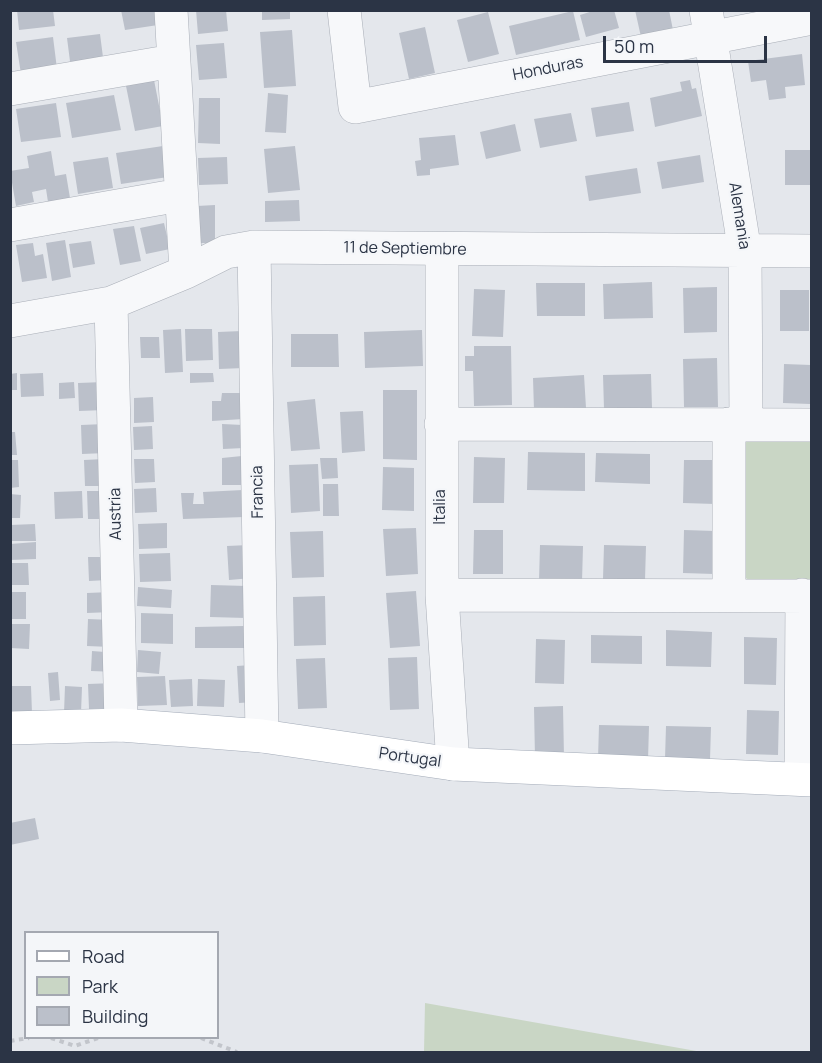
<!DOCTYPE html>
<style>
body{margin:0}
#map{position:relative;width:822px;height:1063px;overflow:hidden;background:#e4e7ec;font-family:Manrope,sans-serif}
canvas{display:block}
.frame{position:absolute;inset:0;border:12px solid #2b3445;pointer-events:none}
.legend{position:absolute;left:24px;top:931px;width:195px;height:108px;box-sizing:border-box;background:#f4f6f9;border:2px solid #a4a8b1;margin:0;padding:8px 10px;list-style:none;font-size:18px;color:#2b3445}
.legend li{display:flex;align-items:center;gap:12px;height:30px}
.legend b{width:30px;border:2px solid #a4a8b1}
.scale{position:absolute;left:603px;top:36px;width:164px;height:27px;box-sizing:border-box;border:3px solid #2b3445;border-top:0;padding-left:8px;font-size:18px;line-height:21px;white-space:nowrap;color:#2b3445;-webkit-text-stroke:4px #f4f6f9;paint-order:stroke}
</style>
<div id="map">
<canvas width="822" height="1063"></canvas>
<div class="frame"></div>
<ul class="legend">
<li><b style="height:8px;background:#fff"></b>Road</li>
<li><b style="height:16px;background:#c9d6c5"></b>Park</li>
<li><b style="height:16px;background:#bbc0ca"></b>Building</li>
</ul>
<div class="scale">50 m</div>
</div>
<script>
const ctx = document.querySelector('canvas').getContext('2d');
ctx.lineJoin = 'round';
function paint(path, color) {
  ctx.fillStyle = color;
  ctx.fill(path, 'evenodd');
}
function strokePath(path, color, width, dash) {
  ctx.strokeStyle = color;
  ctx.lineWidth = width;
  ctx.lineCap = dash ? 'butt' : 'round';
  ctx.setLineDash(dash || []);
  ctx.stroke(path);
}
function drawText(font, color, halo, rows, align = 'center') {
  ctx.font = font + ' Manrope,sans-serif';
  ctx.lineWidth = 4.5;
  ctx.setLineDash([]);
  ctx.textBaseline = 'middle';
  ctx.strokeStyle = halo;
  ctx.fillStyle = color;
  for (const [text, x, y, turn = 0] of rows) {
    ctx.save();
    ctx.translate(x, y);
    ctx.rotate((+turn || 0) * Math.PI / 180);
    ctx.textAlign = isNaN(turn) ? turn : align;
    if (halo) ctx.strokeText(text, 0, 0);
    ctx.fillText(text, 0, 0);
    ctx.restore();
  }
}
paint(new Path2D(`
 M752,436L811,437V582L749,580L741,575L738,451Z
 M425,1003L702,1052H424Z`), '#c9d6c5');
paint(new Path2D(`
 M17,10H53L55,26L19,30Z
 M121,10H156L158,25L125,30Z
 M196,10H226L228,31L198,34Z
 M262,10H290V19L262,20Z
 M596,10H614L619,28L586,37L580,15Z
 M635,10H669L673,30L641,37Z
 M573,11L580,40L516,55L509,26Z
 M488,12L499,54L468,62L457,20Z
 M425,27L435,73L409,79L399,33Z
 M292,30L296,86L264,88L260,32Z
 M100,34L104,65L71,69L67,38Z
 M53,37L57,69L21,74L16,42Z
 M224,43L227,78L199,80L196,45Z
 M802,54L805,85L785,87L786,98L769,100L766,80L751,82L748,61Z
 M154,80L163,126L135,131L126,86Z
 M690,80L692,89L696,88L702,116L655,127L650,98L682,91L680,82Z
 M268,93L288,95L286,133L265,132Z
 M114,95L121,130L72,138L66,103Z
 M199,98H220V144L198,143Z
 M629,102L634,131L596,137L591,108Z
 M56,103L61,137L21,142L16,109Z
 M571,113L577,141L540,148L534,119Z
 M515,124L521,151L486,159L480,132Z
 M455,135L459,165L430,169V175L417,176L415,161L421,160L419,138Z
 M163,146L168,177L121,184L116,153Z
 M295,146L300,190L268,193L264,149Z
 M785,150H812V185H785Z
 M51,151L55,176L66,174L70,198L48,202L46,189L32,192L34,202L16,206L10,171L29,168L27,156Z
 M700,155L704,182L662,189L657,162Z
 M108,157L113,188L78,194L73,162Z
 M227,157L228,184L199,185L198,158Z
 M637,168L641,193L589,201L585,176Z
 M299,200L300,221L265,222V201Z
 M215,205V243H198L197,206Z
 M164,223L170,249L146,254L140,228Z
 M134,226L141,261L120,265L113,229Z
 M65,240L71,277L52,281L46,243Z
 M91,241L95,264L73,268L69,244Z
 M33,243L35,256L43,254L47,278L22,282L16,245Z
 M652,282L653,318L604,319L603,284Z
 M536,283H585V316H537Z
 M717,287V332L684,333L683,288Z
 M474,289L505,290L503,337L472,336Z
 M780,290H809V331H780Z
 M181,329L183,372L165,373L163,330Z
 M185,329H212L213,360L186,361Z
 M422,330L423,366L365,368L364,332Z
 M242,331L244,368L219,369L218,332Z
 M291,334H338L339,367H291Z
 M140,337H159L160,358H141Z
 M474,346H511L512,405L474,406L473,371H465V356H474Z
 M717,358L718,407H684L683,359Z
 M784,364L811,365L810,404L783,403Z
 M17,373V390H10V374Z
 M43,373L44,396L21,397L20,374Z
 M190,373H213L214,382L190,383Z
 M651,374L652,408L604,409L603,375Z
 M584,375L586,408L534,410L533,378Z
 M74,382L75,398L59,399V383Z
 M104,382L105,410L79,411L78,383Z
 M383,390H417V460L383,459Z
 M222,393H243V419L212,421V401H221Z
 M153,397L154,422L134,423V398Z
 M315,399L320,449L291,451L287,402Z
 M363,411L365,451L342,453L340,412Z
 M105,424L106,453L82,454L81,425Z
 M222,424L243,425L244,448L223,449Z
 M152,426L153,449L134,450L133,427Z
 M10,432H15L17,455H10Z
 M528,452L585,453V491L527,490Z
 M596,453L650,454V484L595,482Z
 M242,456L243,485H222V458Z
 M474,457L505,458L504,503H473Z
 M320,458H337L338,478L322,479Z
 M105,459L106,486H85L84,460Z
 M134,459H154L155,482L135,483Z
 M10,460H18L19,487L10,488Z
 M684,460H716L715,504L683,503Z
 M318,464L320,511L291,513L289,465Z
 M383,467L414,468V511L382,510Z
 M323,484H338L339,516H323Z
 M156,488L157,512L135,513L134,489Z
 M243,490L245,517L183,519L181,493H194L193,504H204L203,492Z
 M82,491L83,518L55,519L54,492Z
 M87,491H105L106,519H88Z
 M10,494L21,495L20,518H10Z
 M167,523V548L139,549L138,524Z
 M35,524L36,541H10V525Z
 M416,528L418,574L386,576L383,529Z
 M474,530H503V574H473Z
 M684,530L715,531L714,574L683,573Z
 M323,531L324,577L292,578L290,532Z
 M36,542V559L10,560V544Z
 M249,545L252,578L229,580L227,546Z
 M540,545L583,546L582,582L539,581Z
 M604,545L646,546L645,580L603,579Z
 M170,553L171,581L140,582L139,554Z
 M88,557H107L108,580L89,581Z
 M10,563H28L29,585H10Z
 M211,585L247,586L246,618L210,617Z
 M138,587L172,590L171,608L137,606Z
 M416,591L420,646L390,648L386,593Z
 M10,592H26V619H10Z
 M111,592L112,612L87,613V593Z
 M325,596L326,645L294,646L293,597Z
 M141,613L173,614V644L141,643Z
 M88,619L112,620L111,647L87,646Z
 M10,624H30L29,649L10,648Z
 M244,626V648H195V627Z
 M666,630L712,632L711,667L666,666Z
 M591,635L642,636V664L591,663Z
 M744,637L777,638L776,685L744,684Z
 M536,639L565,640L564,684L535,683Z
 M138,650L161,652L159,674L137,672Z
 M92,651L118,653L117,672L91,671Z
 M417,657L419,709L390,710L388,658Z
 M325,658L327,708L298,709L296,659Z
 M251,665L254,702L239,703L237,666Z
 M58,672L60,700L50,701L48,673Z
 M165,676L167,705L138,706L137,677Z
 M192,679L193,706L171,707L169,680Z
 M198,679L225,680L224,707L197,706Z
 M115,683L116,708L89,709L88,684Z
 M10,686H31L32,713L10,714Z
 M65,686L82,687L81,713H64Z
 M563,706L564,757L535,758L534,707Z
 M747,710L779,711L778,755L746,754Z
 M599,725L649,726L648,760L598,759Z
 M666,726L711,727L710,760L665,759Z
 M35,818L39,839L10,845V823Z`), '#bbc0ca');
const minor = new Path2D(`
 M171,10L186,272
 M344,10L355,107L812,18
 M706,10L745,252L746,424
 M10,89L173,61
 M10,225L180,195
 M254,247L262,736
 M442,250V595L453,764
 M111,303L121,725
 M10,321L111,303L186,272L226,252L254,247L812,251
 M441,424L812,425
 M729,424V594
 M442,595L812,596
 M801,779L802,595`);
const major = new Path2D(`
 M10,728L121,725L262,736L453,764L812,780`);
strokePath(minor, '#a9aeb7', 34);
strokePath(major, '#a3abb8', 34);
strokePath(new Path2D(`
 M51,1038L75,1046L98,1038
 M201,1038L237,1052
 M10,1041L29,1038`), '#c2c5cb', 4, [4.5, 4.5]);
strokePath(minor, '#f7f8fa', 33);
strokePath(major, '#fff', 33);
drawText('16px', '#2b3445', '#f4f6f9', [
 ["Honduras",548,69,-11],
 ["Alemania",739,216,81],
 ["11 de Septiembre",405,249,1],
 ["Francia",258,492,-91],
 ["Italia",441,507,-90],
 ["Austria",116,514,-91],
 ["Portugal",410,758,8]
]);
</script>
